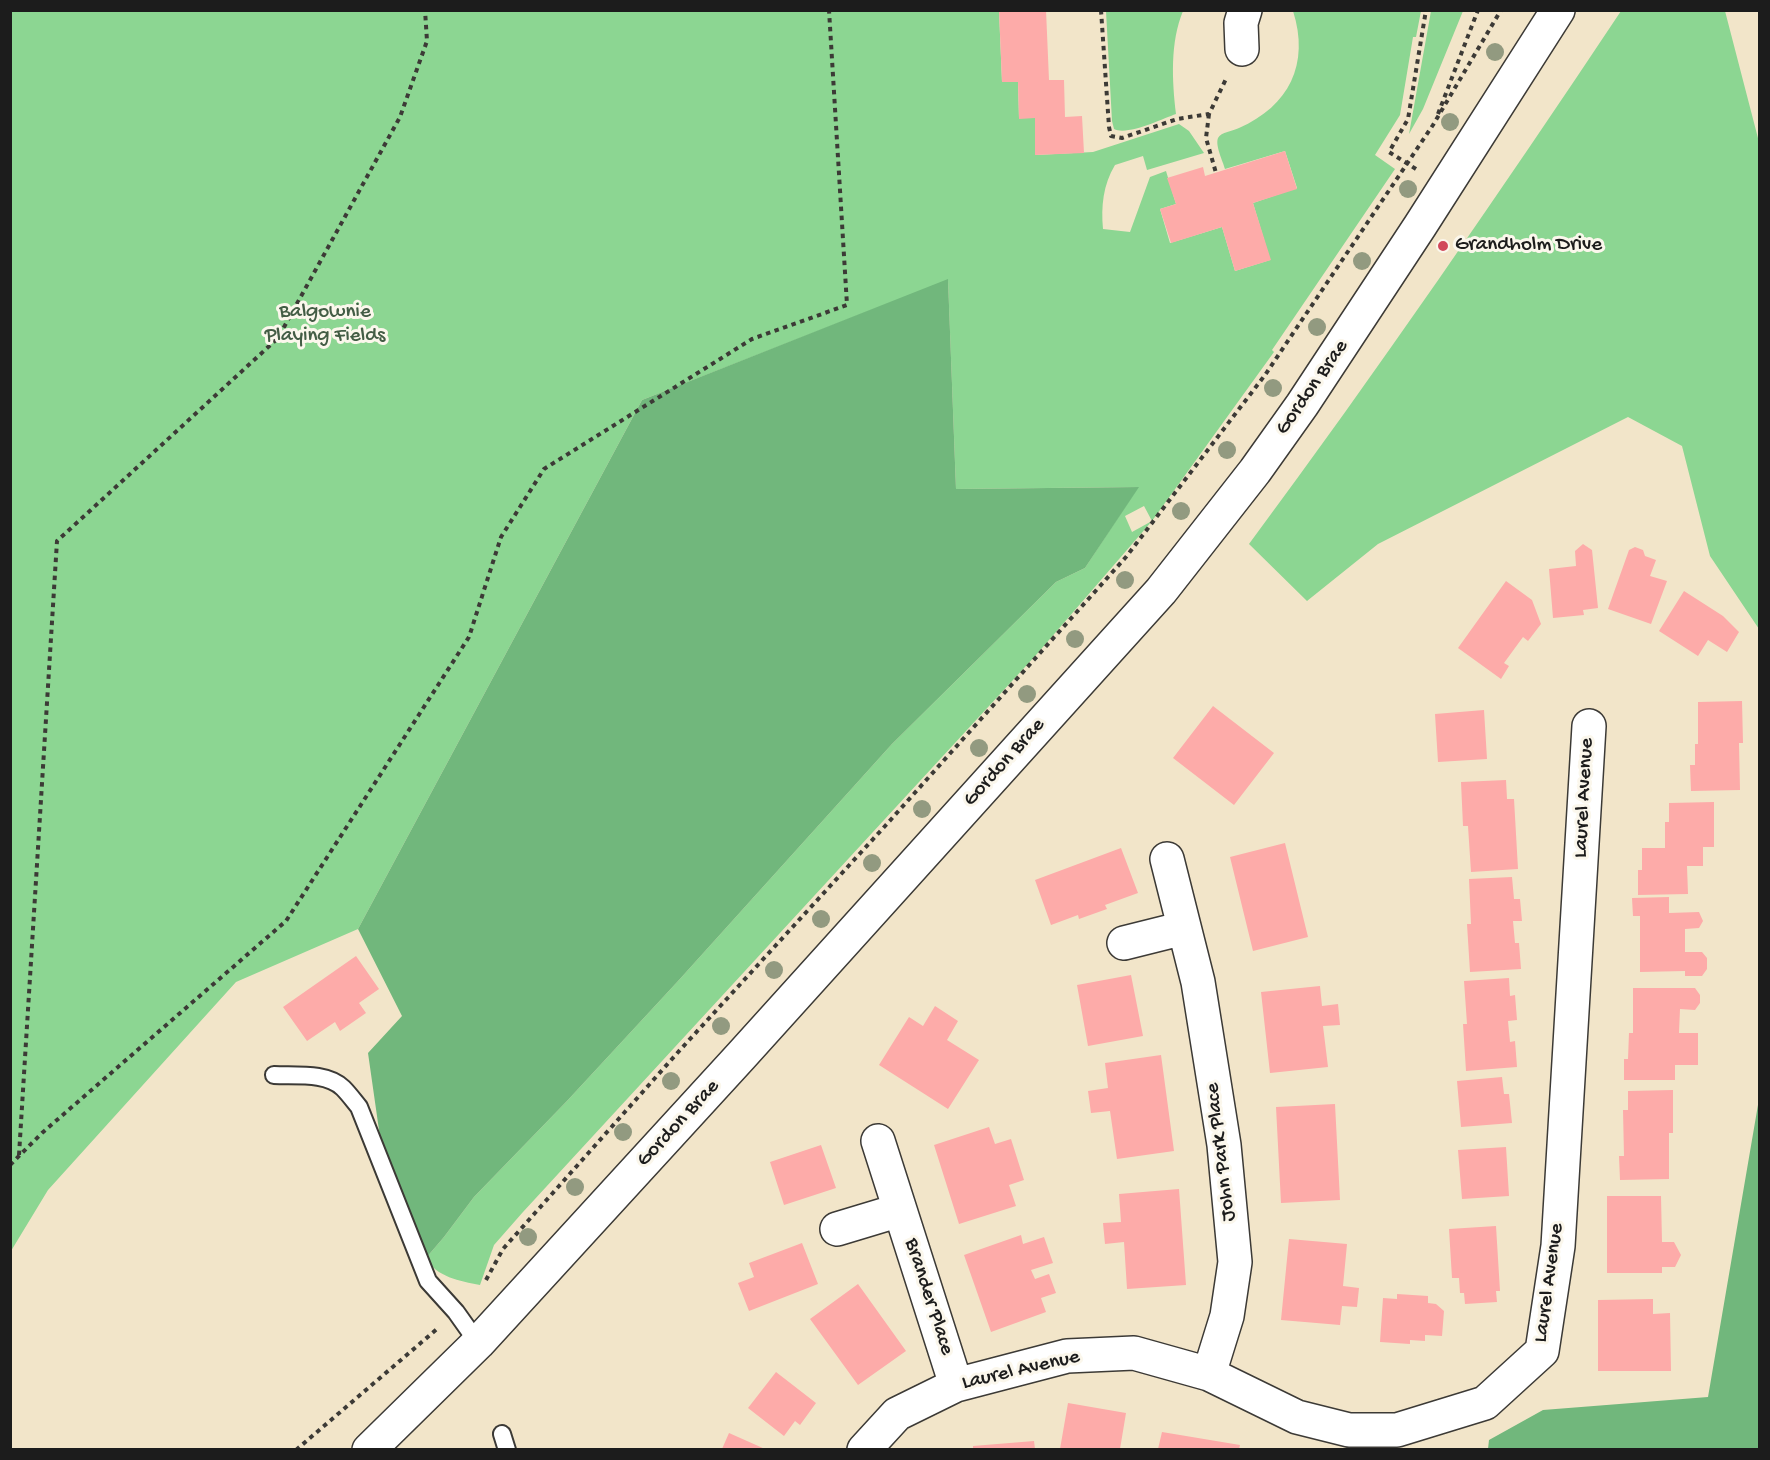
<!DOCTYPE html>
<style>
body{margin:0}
#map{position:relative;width:1770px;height:1460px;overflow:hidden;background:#f2e5c9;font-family:"Gochi Hand",sans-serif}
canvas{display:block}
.frame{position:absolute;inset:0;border:12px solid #1c1c1c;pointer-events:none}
</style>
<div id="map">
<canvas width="1770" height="1460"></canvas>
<div class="frame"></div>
</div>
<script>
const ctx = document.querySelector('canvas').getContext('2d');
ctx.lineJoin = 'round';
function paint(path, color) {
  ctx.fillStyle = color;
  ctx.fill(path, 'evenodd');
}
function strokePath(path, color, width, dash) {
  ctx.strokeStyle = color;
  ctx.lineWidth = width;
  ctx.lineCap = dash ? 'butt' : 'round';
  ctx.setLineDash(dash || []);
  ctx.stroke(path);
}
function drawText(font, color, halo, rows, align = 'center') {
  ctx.font = font + ' "Gochi Hand",sans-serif';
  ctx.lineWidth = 6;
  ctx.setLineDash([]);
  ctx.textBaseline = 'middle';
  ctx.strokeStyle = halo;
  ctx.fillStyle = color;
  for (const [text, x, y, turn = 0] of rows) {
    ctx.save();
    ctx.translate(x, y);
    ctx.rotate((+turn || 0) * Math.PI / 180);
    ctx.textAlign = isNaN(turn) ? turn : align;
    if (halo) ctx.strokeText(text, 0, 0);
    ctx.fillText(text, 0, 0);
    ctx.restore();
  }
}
paint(new Path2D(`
 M11,11H999L1002,82H1018L1019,118H1035L1036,155L1093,152L1179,124L1189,131L1204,153L1147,170L1143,156L1115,165C1103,185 1101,206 1103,229L1130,232L1150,177L1166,171L1176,204L1160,209L1170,243L1222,227L1235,271L1270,260L1253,203L1297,188L1285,151L1225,169C1223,161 1215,146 1218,138C1221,132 1233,131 1239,128C1289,106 1310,64 1293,11H1421L1416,37H1413L1400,115L1375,155L1395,169L1272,350L1274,352L1152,521L1036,655L523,1212L494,1245L480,1285C460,1281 436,1277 426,1258L444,1237L474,1197L567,1101L679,980L892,744L1056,582L1085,568L1138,487L956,489L948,280L642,400L358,929L236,982L48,1190L11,1251ZM1144,506L1152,521L1132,532L1125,516Z
 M1106,11H1183C1170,42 1172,81 1176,114C1162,119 1127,136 1114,129L1112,121Z
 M1431,11H1463L1423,109L1409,134Z
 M1621,11H1725L1759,142V629L1710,556L1682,446L1628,417L1378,544L1307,601L1249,544C1378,370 1501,191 1621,11Z`), '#8cd692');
paint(new Path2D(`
 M948,279L956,489L1139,487L1085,568L1056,582L892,744L679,980L567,1101L474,1197L444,1237L426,1258L380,1137L368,1053L402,1016L358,929L642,400Z
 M1759,1099V1449H1488L1489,1440L1543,1410L1708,1397Z`), '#71b77c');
paint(new Path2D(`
 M999,10H1046L1049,80H1064L1065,117L1082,116L1084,153L1035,155V118L1019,119L1018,82H1002Z
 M1285,151L1297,189L1253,203L1271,260L1235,271L1222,227L1171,243L1160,209L1176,204L1167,178L1203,167L1205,176Z
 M1583,544L1592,550L1598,608L1583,610L1584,615L1553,618L1549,569L1576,566L1575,551Z
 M1635,547L1643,550L1645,556L1656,560L1650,576L1667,581L1651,624L1608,609L1629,550Z
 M1506,581L1532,600L1541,624L1528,641L1523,637L1504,663L1509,666L1501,679L1458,648Z
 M1684,591L1723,616L1739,632L1727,652L1708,640L1698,656L1659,631Z
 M1742,701L1743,743H1739L1740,790L1691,791L1690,765H1695V744H1698V702Z
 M1213,706L1274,753L1234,805L1173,758Z
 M1484,710L1487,759L1438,762L1435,714Z
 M1506,780L1507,799H1514L1518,869L1471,872L1468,826H1463L1461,782Z
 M1714,802V847H1703V866H1687L1688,894L1638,895V870H1642V848H1665V822H1669V803Z
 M1285,843L1308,937L1253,951L1230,857Z
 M1121,848L1138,893L1105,905L1107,909L1079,919L1078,915L1051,925L1035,880Z
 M1512,877L1514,899H1520L1522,921H1513L1515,943H1519L1521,969L1470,972L1467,924H1471L1469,879Z
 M1669,897V913L1699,912L1703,921L1699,928L1685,929V952H1702L1707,958V969L1702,976H1685V971L1640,972V916H1633L1632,898Z
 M356,956L379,989L359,1003L366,1013L340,1031L335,1022L307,1041L283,1007Z
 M1131,975L1143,1036L1088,1046L1077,985Z
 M1509,978L1510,996L1515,995L1517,1020L1508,1021L1510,1042L1515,1041L1517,1067L1466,1071L1463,1024H1467L1464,981Z
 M1320,986L1322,1006L1338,1004L1340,1025L1323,1026L1328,1067L1270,1073L1261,992Z
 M1633,988H1695L1700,995V1003L1695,1010L1680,1009L1679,1033H1698V1065H1675V1080H1624V1059H1628L1629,1033H1633Z
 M935,1006L958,1021L947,1040L979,1060L948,1109L879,1065L909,1017L923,1026Z
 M1161,1055L1174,1151L1117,1159L1110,1111L1091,1113L1088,1091L1108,1088L1105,1063Z
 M1502,1077L1504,1094H1509L1512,1123L1461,1127L1457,1081Z
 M1673,1090V1133H1669V1179L1620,1180L1619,1156H1624L1623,1110H1628V1091Z
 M1335,1104L1340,1200L1281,1203L1276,1107Z
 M989,1127L995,1144L1011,1139L1024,1180L1009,1185L1016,1206L959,1224L934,1145Z
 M821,1145L836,1188L784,1205L770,1162Z
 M1506,1147L1509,1196L1462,1199L1458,1150Z
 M1179,1189L1186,1285L1127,1289L1124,1242L1105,1244L1103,1223L1121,1222L1119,1194Z
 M1607,1196H1661L1662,1242H1674L1681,1255L1675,1267H1662V1273H1607Z
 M1496,1226L1500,1291H1496L1497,1302L1465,1304L1464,1293H1460L1459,1278H1452L1449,1229Z
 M1021,1235L1023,1244L1044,1237L1053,1263L1031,1270L1035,1279L1049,1274L1056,1293L1041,1298L1046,1312L991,1332L964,1255Z
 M1289,1239L1347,1244L1343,1286L1359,1288L1357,1307L1342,1306L1340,1325L1281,1320Z
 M802,1243L818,1284L749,1311L738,1283L754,1277L749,1263Z
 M858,1284L906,1351L858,1385L810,1319Z
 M1397,1294L1428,1296V1303L1436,1304L1444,1311L1442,1336L1425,1335V1341L1410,1340V1344L1380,1342L1383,1298L1397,1299Z
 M1653,1299V1314L1670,1313L1671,1371H1598V1300Z
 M776,1372L816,1403L800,1425L795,1421L784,1436L748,1408Z
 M1068,1403L1126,1413L1120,1449H1060Z
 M1162,1432L1240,1445L1239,1449H1158Z
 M729,1433L765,1449H722Z
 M1034,1441L1035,1449H973V1446Z`), '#fdaba9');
const lane = new Path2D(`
 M274,1075C296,1076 327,1072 343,1088C349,1094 354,1101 359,1107L428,1281L456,1312L478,1343
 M502,1434L507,1450`);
const street = new Path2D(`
 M1242,49L1241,23L1245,10
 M1167,859L1198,982L1224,1145L1235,1262L1227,1316L1209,1374
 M1124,943L1184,928
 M878,1141L956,1385
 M837,1229L900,1210
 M864,1450L897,1414L956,1385L1067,1356L1134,1353L1209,1374L1297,1417L1349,1430H1397L1485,1403L1542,1351L1558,1246L1589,726`);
const secondary = new Path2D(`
 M369,1450L478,1343L741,1056L1161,591L1255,471L1302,405L1420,226L1558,10`);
strokePath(lane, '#3c3a36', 20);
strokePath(street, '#3c3a36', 36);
strokePath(secondary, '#3c3a36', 36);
strokePath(new Path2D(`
 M1101,10L1109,127L1111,136L1122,138L1177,119L1209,114L1226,79
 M1209,114L1206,138L1216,173
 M1438,114L1478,10
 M1416,169L1389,152L1408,119L1426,10
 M19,1155L57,541L278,338L400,117L427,41L425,10
 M10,1165L42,1133L286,921L469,637L501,537L544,469L752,339L847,305L829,10
 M486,1280L503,1249L680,1050L886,825L1126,557L1265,375L1433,125L1501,10
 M296,1450L437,1329`), '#3c3a36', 4, [4.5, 4.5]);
strokePath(lane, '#fff', 16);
strokePath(street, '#fff', 33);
strokePath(secondary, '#fff', 33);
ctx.fillStyle = '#929a80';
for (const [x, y] of [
 [1495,52],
 [1450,122],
 [1408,189],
 [1362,261],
 [1317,327],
 [1273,388],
 [1227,450],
 [1181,511],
 [1125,580],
 [1075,639],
 [1027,694],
 [979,748],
 [922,809],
 [872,863],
 [821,919],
 [774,970],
 [721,1026],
 [671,1081],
 [623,1132],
 [575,1187],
 [528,1237]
]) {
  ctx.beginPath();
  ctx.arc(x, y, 9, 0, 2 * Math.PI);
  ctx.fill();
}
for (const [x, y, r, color] of [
 [1443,246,6,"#d1495b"]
]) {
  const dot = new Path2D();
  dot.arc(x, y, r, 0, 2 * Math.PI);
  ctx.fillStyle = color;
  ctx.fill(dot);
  strokePath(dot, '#fbf7ec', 2);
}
drawText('21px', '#1c1c1c', '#fbf7ec', [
 ["Grandholm Drive",1455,246]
], 'left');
drawText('21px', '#435d45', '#fbf7ec', [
 ["Balgownie",325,313],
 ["Playing Fields",325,337]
]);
drawText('21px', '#1c1c1c', '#fbf7ec', [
 ["Gordon Brae",1313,388,-55],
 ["Gordon Brae",1005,763,-48],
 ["Laurel Avenue",1585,798,-87],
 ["Gordon Brae",679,1124,-47],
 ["John Park Place",1222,1152,-97],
 ["Laurel Avenue",1550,1283,-82],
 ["Brander Place",928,1297,72],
 ["Laurel Avenue",1021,1371,-13]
]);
</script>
